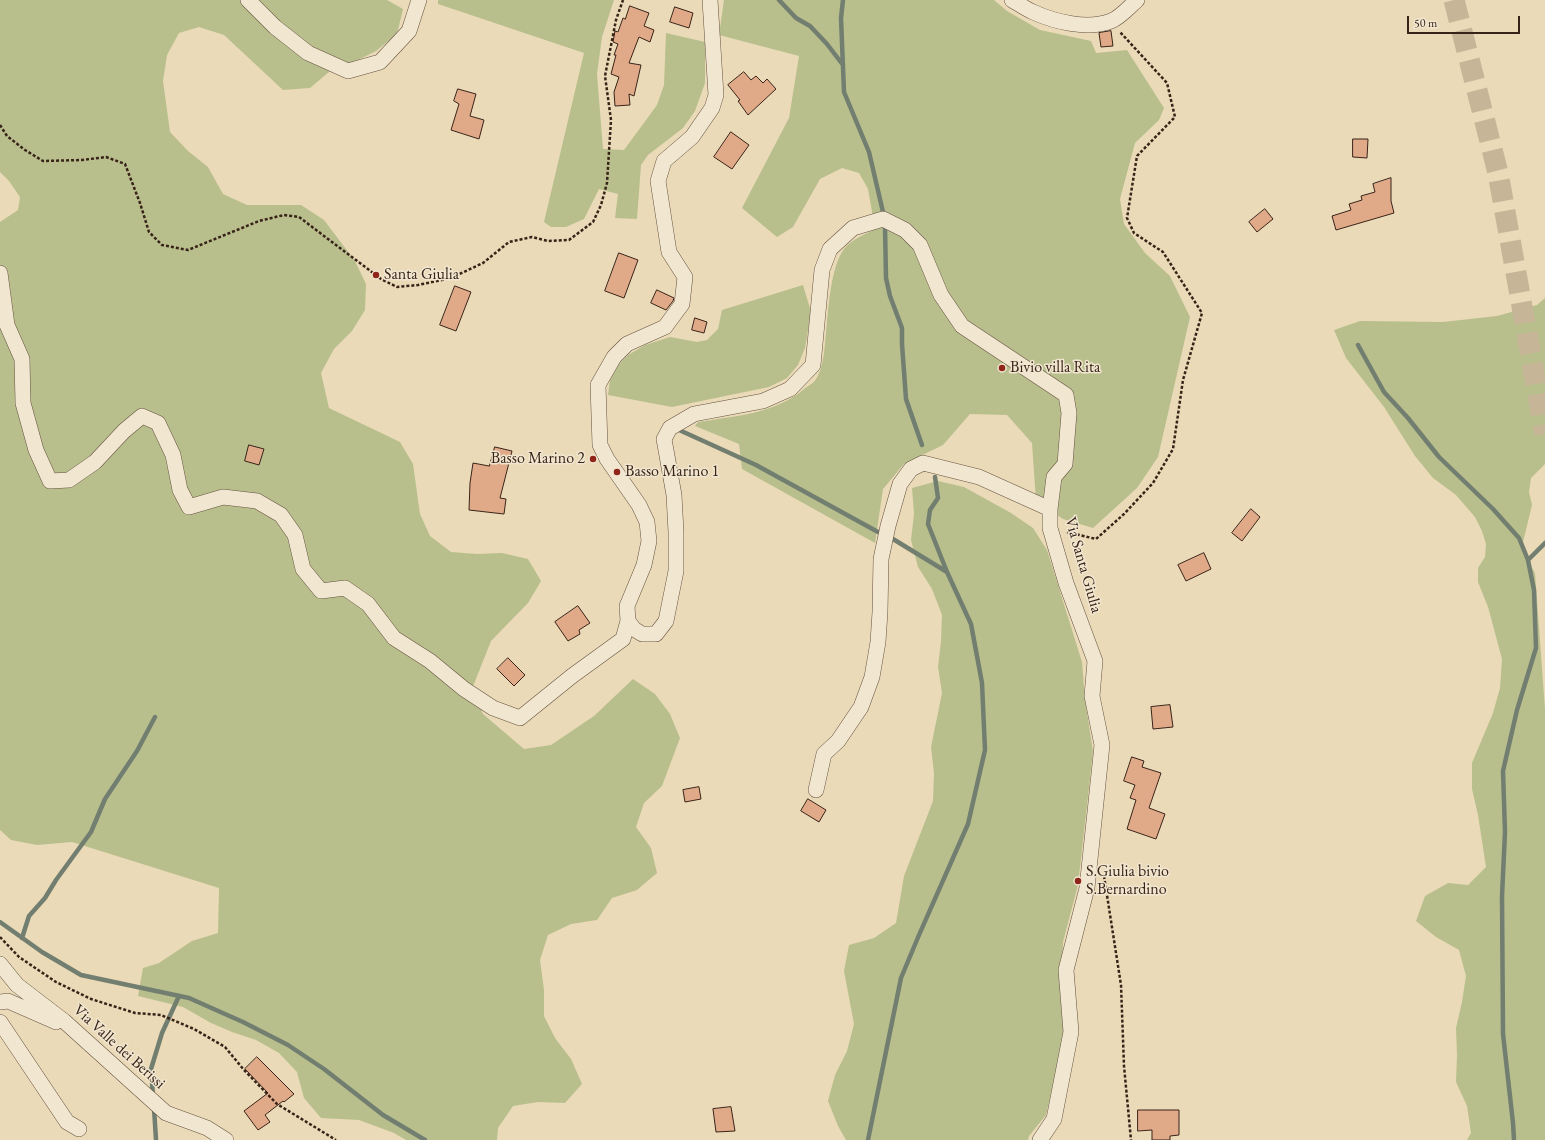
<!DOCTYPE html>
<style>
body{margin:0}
#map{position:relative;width:1545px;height:1140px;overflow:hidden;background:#eadab7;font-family:"EB Garamond",serif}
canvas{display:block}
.scale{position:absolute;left:1407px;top:16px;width:113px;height:18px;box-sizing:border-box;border:2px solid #392319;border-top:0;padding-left:5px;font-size:12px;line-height:14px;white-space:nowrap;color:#392319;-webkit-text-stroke:3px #f1e7d0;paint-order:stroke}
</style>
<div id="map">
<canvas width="1545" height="1140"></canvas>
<div class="scale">50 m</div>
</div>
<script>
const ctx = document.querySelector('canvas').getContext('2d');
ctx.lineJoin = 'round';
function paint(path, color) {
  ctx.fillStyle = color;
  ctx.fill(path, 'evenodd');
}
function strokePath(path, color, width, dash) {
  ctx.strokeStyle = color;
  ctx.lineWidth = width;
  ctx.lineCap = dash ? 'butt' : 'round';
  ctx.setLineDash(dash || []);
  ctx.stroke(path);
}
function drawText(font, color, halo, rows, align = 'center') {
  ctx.font = font + ' "EB Garamond",serif';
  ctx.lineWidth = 3;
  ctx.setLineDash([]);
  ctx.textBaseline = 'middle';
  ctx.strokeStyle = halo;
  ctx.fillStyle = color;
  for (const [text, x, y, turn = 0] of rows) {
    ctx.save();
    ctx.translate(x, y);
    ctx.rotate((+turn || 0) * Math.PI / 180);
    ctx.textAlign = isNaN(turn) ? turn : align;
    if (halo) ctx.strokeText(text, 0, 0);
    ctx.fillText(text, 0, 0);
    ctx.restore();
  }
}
paint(new Path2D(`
 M0,0H387L403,9L397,34L376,51L354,62L329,72L310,88L283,90L224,35L199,27L179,33L167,55L163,81L170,132L188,151L208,167L223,194L247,205H301L324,220L355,261L366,284L365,310L352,331L334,349L321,373L329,408L400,442L413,464L420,514L430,536L451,552L477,554L502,553L528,559L541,581L528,603L491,641L472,689L483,714L524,749L551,745L594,716L633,679L655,694L670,714L680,738L662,786L644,803L636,827L651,848L657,873L637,890L612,898L597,920L571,924L548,935L540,960L544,990V1016L555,1038L571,1059L582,1084L565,1103L538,1102L513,1106L498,1128L497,1140H406L394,1133L359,1120L321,1118L304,1098L297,1072L279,1053L256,1040L232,1032L211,1023L183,1007L138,996L143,968L159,963L192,941L218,933L219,888L72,842L37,845L11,840L0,830V222L18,210L20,197L9,181L0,172Z
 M438,0H614L602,37L597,74L603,149L624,150L657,105L664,85L666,33L705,42V83L695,111L683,128L648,155L641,165L637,219L615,218L618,194L599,189L584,219L566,227H551L544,222L584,53L438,4Z
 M724,0H994L1007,11L1040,30L1091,41L1096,53L1127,50L1164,108L1159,120L1135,143L1120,199L1124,224L1145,253L1170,276L1190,317L1158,457L1137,488L1093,528L1063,519L1036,501L1032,443L1007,415L970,414L943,445L904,464L883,489L875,543L742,469L739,444L695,426L698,422C735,416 775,414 804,389C808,386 814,383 816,379C822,371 824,354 825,344C828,318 829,269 844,249C851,240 865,234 875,229L868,189L859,173L842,168L820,179L793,227L777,237L742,208L789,118L799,56L719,35Z
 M803,285L811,312L805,348L798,365L787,378L769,387L672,407L608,395L610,380L619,364L628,355L645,345L670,337L697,342L707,340L718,329L722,310Z
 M1545,298V464L1531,478L1529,492L1532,505L1523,542L1528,561L1535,573L1545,709V1140H1467L1471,1133L1467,1106L1456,1082L1457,1055L1456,1028L1462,1002L1466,976L1459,950L1436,937L1416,921L1425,896L1448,883L1468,885L1486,867L1478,815L1472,789V763L1493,713L1500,688L1502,659L1488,607L1478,582V568L1485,557L1486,544L1482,531L1475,517L1456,495L1433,478L1415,456L1384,407L1346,358L1334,330L1360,321L1443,322L1497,316L1537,305Z
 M938,481L964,487L1011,513L1033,528L1047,550L1082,662L1085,699L1093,752L1078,885L1063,942L1062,977L1064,1025L1062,1045L1046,1115L1029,1136L1028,1140H846L838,1126L828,1101L835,1075L847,1051L854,1024L844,971L849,945L874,938L896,923L904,876L933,801L934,773L931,747L942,693L938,667L941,641L942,615L932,589L918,567L911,540L914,514L912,488Z`), '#b8bf8d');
strokePath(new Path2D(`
 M779,0L796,18L810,26L827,44L843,65
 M843,0L841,18L844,92L869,152L883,212
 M885,226L886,278L890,296L902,328V344L906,399L922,445
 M1358,345L1384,392L1408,418L1439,457L1493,509L1519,538L1528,560L1534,590L1536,648L1517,710L1503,771L1505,832L1502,896L1503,1034L1513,1123L1514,1140
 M677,429L756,465L878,532
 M893,539L947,572
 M1528,560L1545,543
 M0,922L42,952L81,975L189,998L243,1022L288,1045L324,1069L383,1115L425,1140
 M22,938L29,916L45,898L56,880L91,832L105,799L137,751L155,717
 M153,1096L151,1069L162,1033L179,996
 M154,1108L156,1140
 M868,1140L901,978L919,935L968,824L985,750L982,683L971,624L947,572L928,524L930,510L938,498L935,477`), '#727e70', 4.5);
const building = new Path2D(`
 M630,6L649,13L644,26L654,30L650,42L639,37L629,63L641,65L634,96L629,94L630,105L615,106L614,92L619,77L611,74L616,55H614L618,44L613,42L615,31L618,32L623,18L625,19Z
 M675,7L693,13L689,28L670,22Z
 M1111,31L1113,46L1101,47L1099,33Z
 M744,72L751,80L756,76L763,83L767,79L776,89L748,115L738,101L740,100L728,85Z
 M458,89L476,94L470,116L484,120L479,139L451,130L459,104L454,101Z
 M731,132L749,145L732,169L714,157Z
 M1353,139H1368L1367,158L1353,157Z
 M1391,178V201L1394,213L1336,230L1332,216L1351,210L1349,204L1362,200L1361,196L1375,192L1373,184Z
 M1265,209L1273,219L1257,232L1249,222Z
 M619,253L638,260L624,298L605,291Z
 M455,286L471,292L456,331L440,325Z
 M657,290L674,298L673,301L666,310L651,303Z
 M695,318L707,322L704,333L692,330Z
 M249,445L264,449L259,465L245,461Z
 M495,447L512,451L500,498L506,499L504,514L469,510L470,483L473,463L489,466Z
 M1251,509L1260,517L1242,541L1232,533Z
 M1204,553L1211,569L1186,581L1178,565Z
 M578,606L590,623L579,630L580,634L568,641L555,622Z
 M508,658L525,675L514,686L497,669Z
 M1170,705L1173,727L1153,729L1151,707Z
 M1132,757L1144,761L1142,767L1161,773L1149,808L1165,814L1156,839L1127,829L1136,800L1130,798L1135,785L1124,781Z
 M699,787L701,799L685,802L683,790Z
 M808,799L826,810L819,822L801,811Z
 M257,1057L294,1094L284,1102L283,1101L265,1115L270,1122L258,1130L244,1111L268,1093L245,1069Z
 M731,1107L735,1131L716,1132L713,1109Z
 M1138,1110H1179V1135L1170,1136V1140H1152V1130L1138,1131Z`);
paint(building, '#e0aa88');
strokePath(building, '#392319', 1);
strokePath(new Path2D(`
 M1454,0L1498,173L1545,434`), '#c7b597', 21, [21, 10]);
const minor = new Path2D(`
 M248,0L275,27L308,53L348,71L380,62L409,31L419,0
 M710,0L716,95L712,108L692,137L664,161L658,181L669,252L685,277L682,304L665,327L627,344L614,357L598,385L600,445L607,459L639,505L647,522L649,541L644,565L627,606L628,621L634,629L642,634H656L666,621L676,571V532L674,495L664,439L670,428L694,414L763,401L790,389L813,365L822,270L830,249L853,228L883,219L905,230L920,245L941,295L962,326L1066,395L1069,413L1065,464L1054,477L1050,509V528L1066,583L1095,661L1092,696L1102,745L1087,888L1066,970L1071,1032L1054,1119L1040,1140
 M1012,0C1019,4 1026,9 1033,12C1055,22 1088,30 1111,21C1121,17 1129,7 1137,0
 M0,273L7,325L22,359L23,403L36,450L50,481L69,480L95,462L124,431L142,416L158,423L173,455L180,490L189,507L223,497L257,501L281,515L295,535L303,569L321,591L345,588L368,604L394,638L430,661L464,689L493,708L520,718L572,676L623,639L628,621
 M816,790L824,754L838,741L861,707L872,677L878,642L880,612L881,559L888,526L900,484L911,469L923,463L979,477L1050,509
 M0,964L17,985L64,1021L166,1113L207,1128L226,1140
 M0,1002L8,1001L56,1022
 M0,1022L67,1122L79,1129`);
strokePath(minor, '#655140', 16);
strokePath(new Path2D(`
 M0,125L7,136L25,150L43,161L82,160L106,157L125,164L140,203L149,232L162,245L188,250L259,221L284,215L299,217L381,279L397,287L418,285L451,278L483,263L509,242L532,237L548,241L569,240L593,222L601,205L607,183L611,120L605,76L616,20L623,0
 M1067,532L1096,539L1124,514L1153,483L1173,449L1183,380L1202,313L1163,252L1134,233L1127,218L1137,156L1175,117L1167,83L1120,32
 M1104,876L1121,985L1124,1066L1131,1140
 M0,937L19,957L56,982L91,999L135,1013L161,1015L194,1029L225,1047L244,1070L277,1104L336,1140`), '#392319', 2.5, [3, 2]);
strokePath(minor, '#f1e7d0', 15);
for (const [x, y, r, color] of [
 [376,275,4,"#8f2418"],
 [1002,368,4,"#8f2418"],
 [593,459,4,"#8f2418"],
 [617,472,4,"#8f2418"],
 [1078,881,4,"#8f2418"]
]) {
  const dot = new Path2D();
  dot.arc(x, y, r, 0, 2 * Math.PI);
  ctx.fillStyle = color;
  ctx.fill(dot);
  strokePath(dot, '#f1e7d0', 1.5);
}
drawText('16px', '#392319', '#f1e7d0', [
 ["Santa Giulia",384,275],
 ["Bivio villa Rita",1010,368],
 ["Basso Marino 2",585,459,"right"],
 ["Basso Marino 1",625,472],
 ["S.Giulia bivio",1086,872],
 ["S.Bernardino",1086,890]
], 'left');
drawText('16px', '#392319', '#f1e7d0', [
 ["Via Santa Giulia",1083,565,74],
 ["Via Valle dei Berissi",119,1047,42]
]);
</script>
